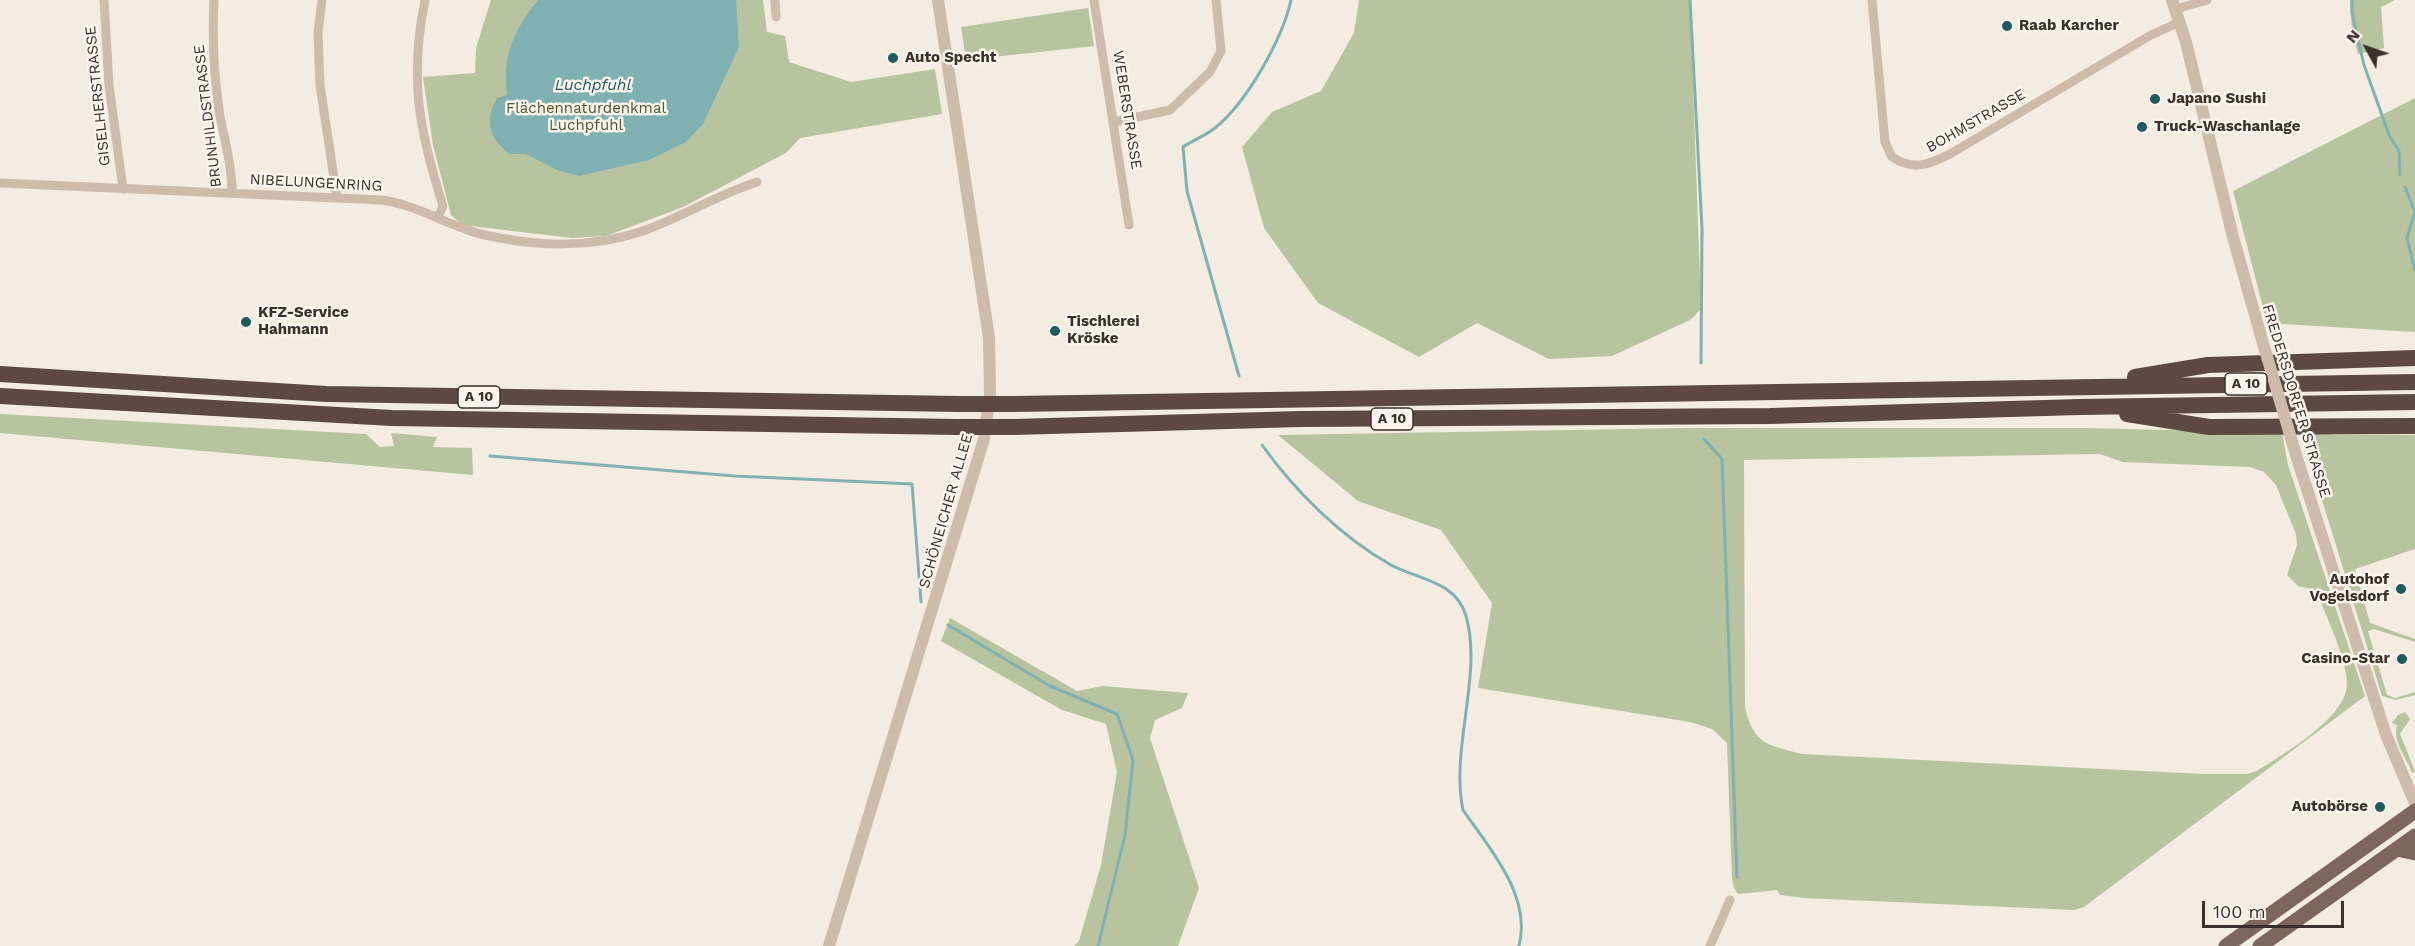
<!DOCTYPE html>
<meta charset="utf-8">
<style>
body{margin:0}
#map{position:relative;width:2415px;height:946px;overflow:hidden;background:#f4ebe1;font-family:"Work Sans",sans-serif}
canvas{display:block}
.north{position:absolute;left:2337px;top:18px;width:60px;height:60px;-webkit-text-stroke:4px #fbf5ee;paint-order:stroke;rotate:310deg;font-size:16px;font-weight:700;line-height:24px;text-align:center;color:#3b302b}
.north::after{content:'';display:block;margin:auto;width:21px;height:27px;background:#3b302b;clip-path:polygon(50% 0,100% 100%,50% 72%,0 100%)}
.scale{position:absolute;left:2202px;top:901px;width:142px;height:27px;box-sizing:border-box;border:3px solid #3b302b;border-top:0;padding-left:8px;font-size:18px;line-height:21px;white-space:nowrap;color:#3b302b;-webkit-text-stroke:4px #fbf5ee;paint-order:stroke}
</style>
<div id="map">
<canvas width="2415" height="946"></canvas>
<div class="north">N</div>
<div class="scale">100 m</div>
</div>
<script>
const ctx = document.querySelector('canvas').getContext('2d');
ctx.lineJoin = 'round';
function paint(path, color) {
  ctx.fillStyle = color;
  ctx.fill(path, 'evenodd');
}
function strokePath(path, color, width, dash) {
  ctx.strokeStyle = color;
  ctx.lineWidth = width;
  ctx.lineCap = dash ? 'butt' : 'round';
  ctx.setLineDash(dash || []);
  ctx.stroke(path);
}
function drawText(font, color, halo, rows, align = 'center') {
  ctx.font = font + ' "Work Sans",sans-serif';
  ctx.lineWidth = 5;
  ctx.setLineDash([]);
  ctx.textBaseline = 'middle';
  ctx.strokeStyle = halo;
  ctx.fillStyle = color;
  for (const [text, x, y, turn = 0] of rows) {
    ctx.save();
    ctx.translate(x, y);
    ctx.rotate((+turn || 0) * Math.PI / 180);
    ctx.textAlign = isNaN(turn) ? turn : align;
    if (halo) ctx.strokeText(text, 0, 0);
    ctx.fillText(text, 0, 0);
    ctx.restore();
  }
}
paint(new Path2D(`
 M491,0H763L767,32L785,36L789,62L851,82L935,69L942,114L800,138L786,153L683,207L606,236L572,238L462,225L451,215L433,145L423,77L475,73L476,48Z
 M1359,0H1690L1701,309L1690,320L1612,356L1549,359L1477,323L1419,357L1318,303L1264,228L1242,147L1272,112L1321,91L1354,33Z
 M2350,0H2395L2381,7L2384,48L2358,54L2352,31Z
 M1088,8L1094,46L966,60L961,27Z
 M2415,98V332L2267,323L2233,191Z
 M0,414L366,434L380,447L394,446L391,433L437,437L433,447L472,448L473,475L0,433Z
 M1686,428H2088L2282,433L2288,465L2365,696L2084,907L2074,910L1804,898L1780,895L1777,890L1738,894L1734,888L1732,879L1727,743L1712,729L1690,722L1478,688L1492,603L1441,530L1358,501L1278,435ZM2100,454L2123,462L2250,467L2264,472L2276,485L2296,534L2297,545L2287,575L2298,586L2317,591C2326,618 2346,656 2347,683C2348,717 2283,754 2257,771L2247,774H2203L1802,754C1769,745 1753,745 1745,707L1744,460Z
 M2301,431L2335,435H2415V549L2355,569L2370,623L2415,639V642L2374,629L2368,631L2387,695L2395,698L2415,692V695L2396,700L2382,696Z
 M950,618L1077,691L1103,686L1188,693L1182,708L1155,720L1150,738L1199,888L1178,946H1074L1079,941L1101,865L1117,772L1106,724L1062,710L941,641Z
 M2405,712L2410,719L2400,734L2415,771L2412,773C2407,757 2392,742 2397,725L2392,723L2398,715Z`), '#b8c4a0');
paint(new Path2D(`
 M538,0H736L739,47L703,124L686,142L649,160L579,176L557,170L526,154H509C489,137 484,122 497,98L507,95C502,55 514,30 538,0Z`), '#7fb0b2');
strokePath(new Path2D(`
 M1690,0L1702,228L1701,363
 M2352,0V13L2364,65L2389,135L2399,151L2400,175
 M2405,187L2415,212L2407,238L2415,270
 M1239,376L1187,191L1183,147C1193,140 1205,136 1215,128C1247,102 1282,40 1291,0
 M1704,439L1722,459L1737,877
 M1262,445C1295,491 1341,537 1391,565C1419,580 1456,581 1466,616C1483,674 1450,749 1463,810C1490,849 1532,896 1519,946
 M490,456L735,476L912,484L921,602
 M948,625L1050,686L1117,714L1133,760L1125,835L1098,946`), '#7fb0b2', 3);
strokePath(new Path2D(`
 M104,0L109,85L123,189
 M214,0C212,38 214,78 220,116C225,142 232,166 232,193
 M322,0L318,33L320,85L337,198
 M425,0C409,79 419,130 443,206L438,217
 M775,0L776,17
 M1094,0L1129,225
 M1872,0L1885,142L1892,157C1914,171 1928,165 1950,154L2151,35L2180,22
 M2176,9L2207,0
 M1114,122L1170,110L1210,72L1221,51L1216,0
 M0,183L382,200C418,205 450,227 485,235C537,247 593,248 643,231C682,217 717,195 757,182
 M1710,946L1730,900`), '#cdbbac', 9);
strokePath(new Path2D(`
 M2172,0L2186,42L2233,237L2260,333
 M2296,455L2386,735L2415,803
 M829,946L984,439L990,394L989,338L938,0`), '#cdbbac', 12);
strokePath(new Path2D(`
 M2397,849L2415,853
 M2226,946L2415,811
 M2260,946L2415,836`), '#7d675c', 15);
strokePath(new Path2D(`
 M0,374L326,394L958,404
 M2135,377L2208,365L2415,358
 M0,396L392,418L957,427
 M1014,404L2415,382
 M2127,414L2209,427L2415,426
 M1014,427L1301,419L1770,416L2079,407L2415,402`), '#5c4a42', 16);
strokePath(new Path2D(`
 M2260,333L2296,455`), '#cdbbac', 12);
strokePath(new Path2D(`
 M958,404H1014
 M957,427H1014`), '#5c4a42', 16);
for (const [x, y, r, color] of [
 [2007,26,6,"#1f5a5e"],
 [893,58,6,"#1f5a5e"],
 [2155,99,6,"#1f5a5e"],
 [2142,127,6,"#1f5a5e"],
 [246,322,6,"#1f5a5e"],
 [1055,331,6,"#1f5a5e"],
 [2401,589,6,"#1f5a5e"],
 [2402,659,6,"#1f5a5e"],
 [2380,807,6,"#1f5a5e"]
]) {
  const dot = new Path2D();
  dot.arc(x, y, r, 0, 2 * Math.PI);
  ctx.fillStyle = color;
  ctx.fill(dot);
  strokePath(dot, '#fbf5ee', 2);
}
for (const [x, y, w] of [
 [2246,384,42],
 [479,397,42],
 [1392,419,42]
]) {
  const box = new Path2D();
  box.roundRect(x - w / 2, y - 11, w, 22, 4.5);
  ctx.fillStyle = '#fbf5ee';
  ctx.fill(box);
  strokePath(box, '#3b302b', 1.5);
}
drawText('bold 14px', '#3b302b', null, [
 ["A 10",2246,384],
 ["A 10",479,397],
 ["A 10",1392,419]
]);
drawText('bold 15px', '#3b302b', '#fbf5ee', [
 ["Raab Karcher",2019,26],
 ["Auto Specht",905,58],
 ["Japano Sushi",2167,99],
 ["Truck-Waschanlage",2154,127],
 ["KFZ-Service",258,313],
 ["Hahmann",258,330],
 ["Tischlerei",1067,322],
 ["Kröske",1067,339],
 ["Autohof",2389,580,"right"],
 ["Vogelsdorf",2389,597,"right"],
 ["Casino-Star",2390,659,"right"],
 ["Autobörse",2368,807,"right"]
], 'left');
drawText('15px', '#3b302b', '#fbf5ee', [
 ["GISELHERSTRASSE",98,96,-96],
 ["WEBERSTRASSE",1127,110,81],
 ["BRUNHILDSTRASSE",208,116,-97],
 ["BOHMSTRASSE",1976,121,-30],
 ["NIBELUNGENRING",316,183,3],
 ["FREDERSDORFER STRASSE",2296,401,73],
 ["SCHÖNEICHER ALLEE",946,511,-74]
]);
drawText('15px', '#4a5a2e', '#fbf5ee', [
 ["Flächennaturdenkmal",586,109],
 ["Luchpfuhl",586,126]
]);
drawText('italic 16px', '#1f5a5e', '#fbf5ee', [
 ["Luchpfuhl",593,85]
]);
</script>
